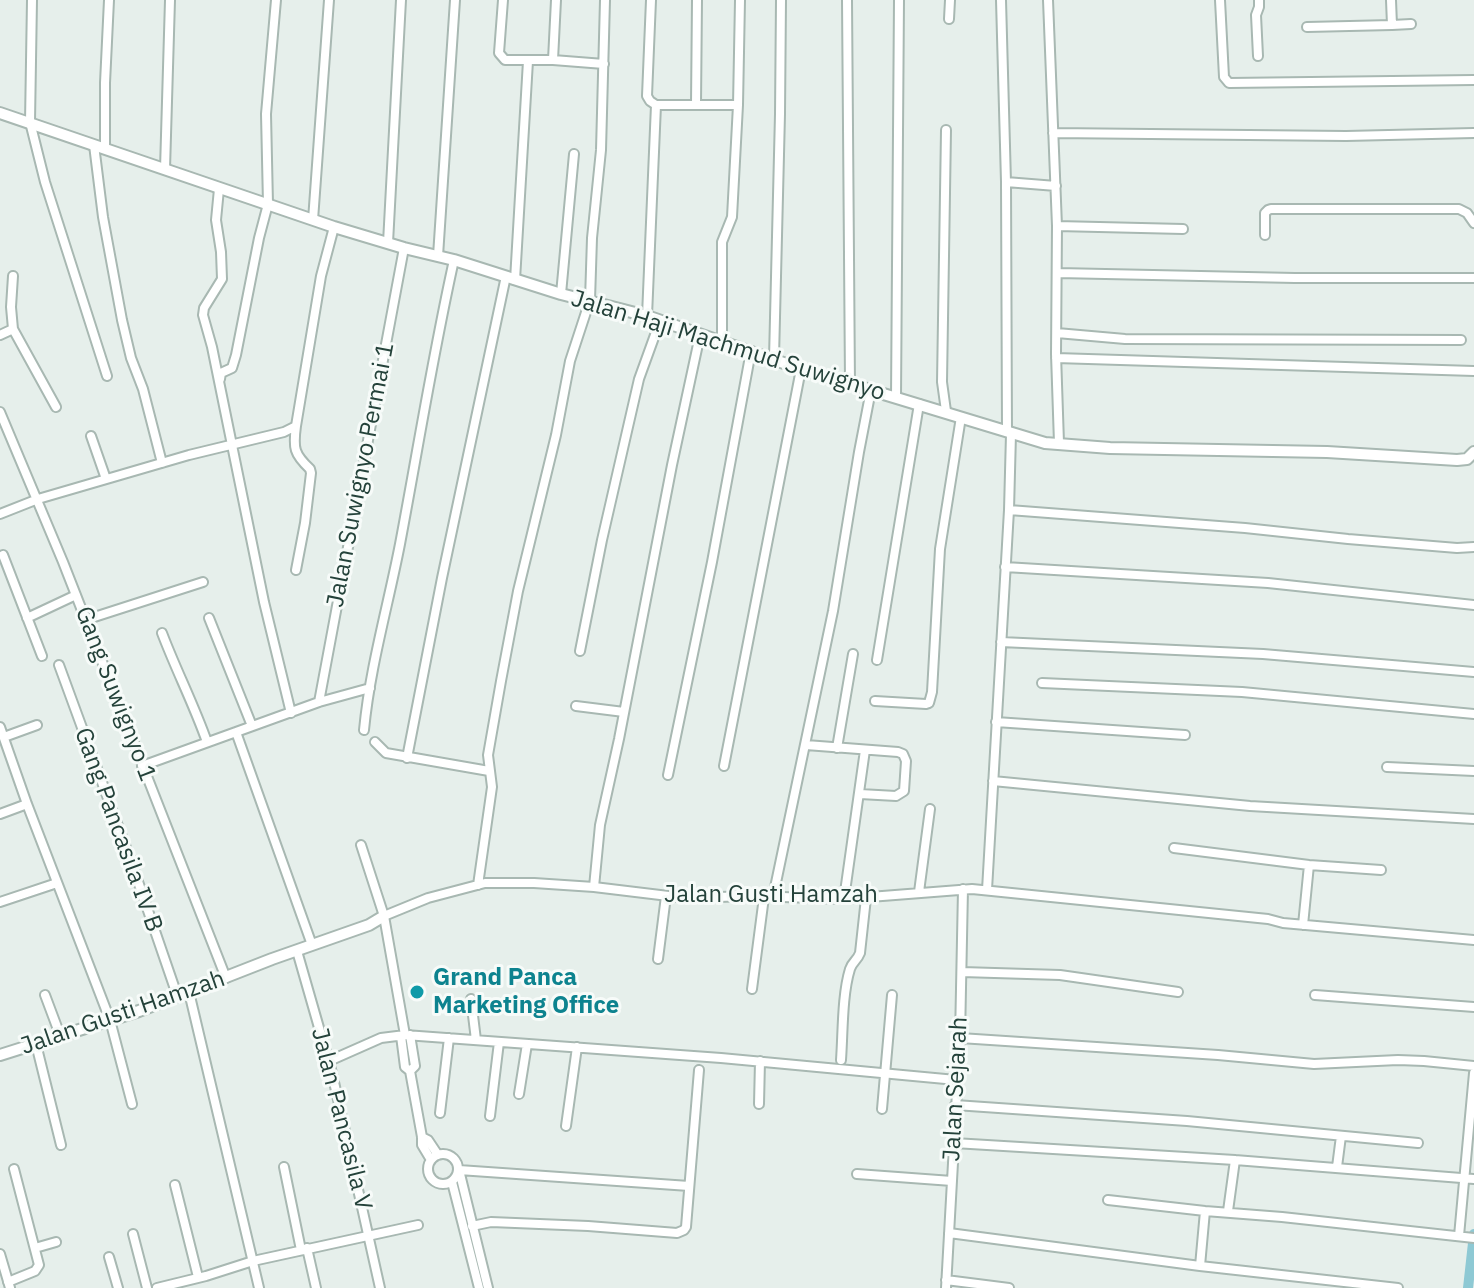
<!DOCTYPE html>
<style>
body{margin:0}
canvas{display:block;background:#e6efeb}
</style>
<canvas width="1474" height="1288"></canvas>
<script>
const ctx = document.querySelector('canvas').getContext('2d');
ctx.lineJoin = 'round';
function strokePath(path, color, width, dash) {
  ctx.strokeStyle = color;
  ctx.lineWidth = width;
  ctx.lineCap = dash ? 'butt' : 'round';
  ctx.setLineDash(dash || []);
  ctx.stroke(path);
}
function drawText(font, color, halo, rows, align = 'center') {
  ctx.font = font + ' "IBM Plex Sans",sans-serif';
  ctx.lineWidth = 6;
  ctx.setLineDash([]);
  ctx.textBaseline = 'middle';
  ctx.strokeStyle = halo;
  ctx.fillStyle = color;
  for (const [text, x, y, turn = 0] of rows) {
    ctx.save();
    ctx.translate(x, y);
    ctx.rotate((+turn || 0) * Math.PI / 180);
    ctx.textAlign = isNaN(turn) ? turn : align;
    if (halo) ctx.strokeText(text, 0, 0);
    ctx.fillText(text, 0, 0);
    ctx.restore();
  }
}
strokePath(new Path2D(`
 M1468,1288L1474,1234`), '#8ec9d4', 10);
const minor = new Path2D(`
 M32,0L30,122L45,182L107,376
 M503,0L499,53L505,60H553L604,64
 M847,0L850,383
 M1001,0L1006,182L1007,432
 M1048,0L1057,226L1056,354L1059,443
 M1220,0L1224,77L1229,83L1474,80
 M949,19L950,0
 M1392,25L1411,24
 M1307,27L1392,25L1391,0
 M1258,56L1256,15L1259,7V0
 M553,60L556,0
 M696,104L697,0
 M656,105H738
 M1053,133L1346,136L1474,133
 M94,145L103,217L122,320L131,358L143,389L162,463
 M105,148V83L109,0
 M165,169L170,0
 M1006,182L1056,186
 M219,189L216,220L221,252L222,279L204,308L203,315L212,347L264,602L291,713
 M313,220L329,0
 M1057,226L1183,229
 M1265,235V213L1268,210L1271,209H1459L1467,213L1474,223
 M388,243L401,0
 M438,256L455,0
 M1058,273L1295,278H1474
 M515,280L528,61
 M561,294L574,154
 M647,316L656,105L650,101L647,96L651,0
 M13,329L56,407
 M1057,333L1125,339L1461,340
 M0,335L13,329L11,307L13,276
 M722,341V242L732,217L738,105L740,0
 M774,358L780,114L781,0
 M1056,358L1474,371
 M220,379L221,373L232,368L236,355L259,238L268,204L266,114L276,0
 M896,398L899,0
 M946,411L942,382L946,130
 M0,412L63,562L226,978
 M91,436L106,479
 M1009,510L1245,528L1348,539L1457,548L1474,547
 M0,514L38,499L189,455L284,432L296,426L321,276L334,227
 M3,555L42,656
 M1005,567L1268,583L1474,605
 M296,570L305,523L311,473L310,469C294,454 293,448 296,426
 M27,618L76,595
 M209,618L252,726
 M85,620L203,582
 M162,633C176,670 194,705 207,742
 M1001,642L1263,654L1474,672
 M580,651L602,540L639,379L660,321
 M877,660L919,404
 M59,665L132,864L177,995
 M1042,683L1242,692L1474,714
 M875,701L926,704L929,703L932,692L940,549L961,417
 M319,702L404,248
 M576,706L624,712
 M996,722L1185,735
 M0,727L27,804L110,1020L132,1104
 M364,730C370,667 388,606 400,544C418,449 433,354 454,260
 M236,732L312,945
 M4,737L37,725
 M375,742L386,753L489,771
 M806,745L898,752L903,754L906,761L904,791L896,796L860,794
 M837,748L853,654
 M407,758L442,578L506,276
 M142,766L319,702L370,688
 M724,766L801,369
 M1387,767L1474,771
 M668,775L712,562L751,351
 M993,781L1250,806L1474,819
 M0,814L27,804
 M361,845L384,916L405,1035
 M1174,848L1309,865L1381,870
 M478,885L492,787L488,755L501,681L518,591L556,435L570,361L590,300L592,238L601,150L605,0
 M594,887L600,825L619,739L672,465L700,335
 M987,890L1009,510L1011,434
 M919,892L930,809
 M773,897L833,611L859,452L871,390
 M844,899L865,750
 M0,902L57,883
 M384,916L428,898L485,883H534L594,887L685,898L751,896L844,899L972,889L1268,919L1283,923L1474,940
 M1303,925L1309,865
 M297,951L332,1073L380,1288
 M658,959L666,896
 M962,972L1060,975L1178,992
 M752,989L764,897
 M189,992L259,1288
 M45,995L60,1035
 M1315,995L1474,1007
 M471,999L476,1040
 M410,1035L415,1066L410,1071
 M401,1036L405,1067L410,1071L422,1137V1145L431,1160
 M960,1038L1218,1055L1314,1064L1398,1060L1424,1061L1474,1066
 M36,1044L61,1145
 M841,1060C843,1033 842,995 850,969C852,962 857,961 860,953L866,898
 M329,1061L381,1038L405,1035L721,1058L956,1080
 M519,1094L527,1044
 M759,1104L760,1061
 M955,1105L1187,1121L1418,1143
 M882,1109L892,995
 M440,1113L449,1038
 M490,1116L499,1042
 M566,1126L577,1047
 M422,1137L428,1140L438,1155
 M954,1143L1235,1160L1474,1179
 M428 1169a15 15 0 1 1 30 0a15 15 0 1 1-30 0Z
 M284,1167L301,1250
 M1337,1167L1341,1136
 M857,1174L952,1181
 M452,1182L479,1288
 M175,1185L198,1277
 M1108,1200L1205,1211L1282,1217L1474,1238
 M1228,1211L1235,1160
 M472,1226L491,1222L588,1226L677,1233L684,1230L686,1227L699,1070
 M949,1233L1200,1266L1398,1288
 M133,1234L147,1288
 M1459,1236L1474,1073
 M35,1248L56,1242
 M307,1248L316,1288
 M0,1254L10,1288
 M109,1257L118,1288
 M1200,1266L1205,1211
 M946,1280L1009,1288
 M8,1282L35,1271L39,1265L14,1169
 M157,1288L206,1276L253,1261L418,1225
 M488,1288L459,1170L689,1186
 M946,1288L960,1038L963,889`);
const tertiary = new Path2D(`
 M0,113L334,227L404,248L454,260L561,294L647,316L801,369L1045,443L1110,448L1327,452L1457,460L1467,459L1474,452
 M0,1055L139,1011L272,959L369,925L384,916`);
strokePath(minor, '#a8b8b2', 12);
strokePath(tertiary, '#a8b8b2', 14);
strokePath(minor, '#fff', 8);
strokePath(tertiary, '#fff', 10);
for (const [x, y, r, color] of [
 [417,992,8,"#0f9aa8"]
]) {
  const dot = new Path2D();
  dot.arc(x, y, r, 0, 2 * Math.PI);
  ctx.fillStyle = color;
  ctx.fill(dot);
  strokePath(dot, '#f7fbf9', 3);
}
drawText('24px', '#24423a', '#f7fbf9', [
 ["Jalan Haji Machmud Suwignyo",728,346,17],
 ["Jalan Suwignyo Permai 1",361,475,-79],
 ["Gang Suwignyo 1",115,694,69],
 ["Gang Pancasila IV B",118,830,70],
 ["Jalan Gusti Hamzah",771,895],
 ["Jalan Gusti Hamzah",123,1013,-19],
 ["Jalan Sejarah",956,1089,-87],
 ["Jalan Pancasila V",341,1119,76]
]);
drawText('bold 24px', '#0d838f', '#f7fbf9', [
 ["Grand Panca",433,978],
 ["Marketing Office",433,1006]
], 'left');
</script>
